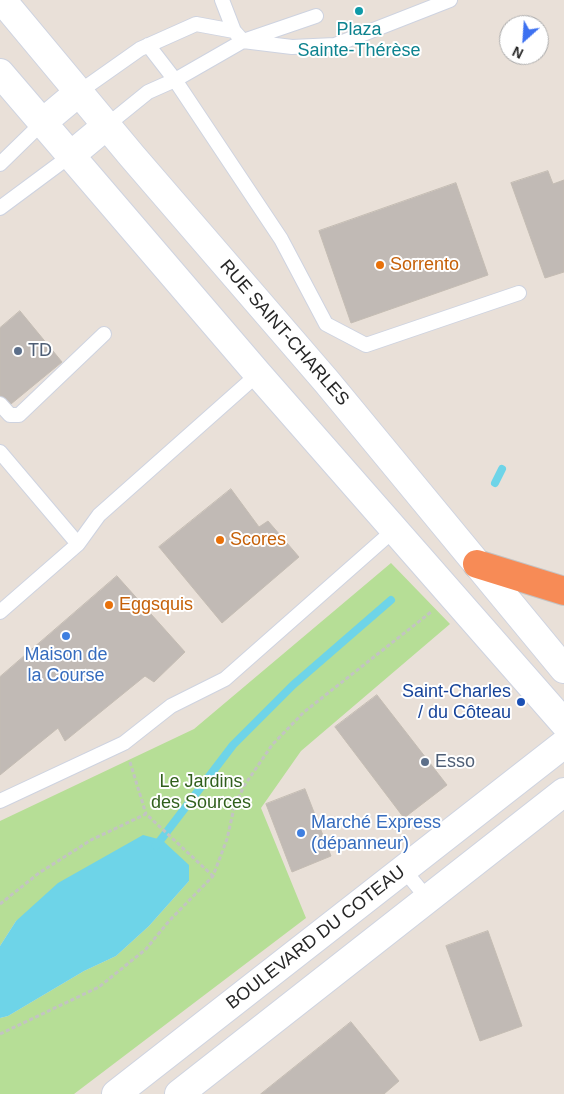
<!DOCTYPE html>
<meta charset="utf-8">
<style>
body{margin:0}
#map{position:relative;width:564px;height:1094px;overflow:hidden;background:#e9e0d8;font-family:Helvetica,sans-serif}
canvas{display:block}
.north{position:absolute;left:499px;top:15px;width:50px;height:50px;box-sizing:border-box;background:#fff;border:1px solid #a9a9a9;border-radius:50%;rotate:206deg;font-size:14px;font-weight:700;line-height:20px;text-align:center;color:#272727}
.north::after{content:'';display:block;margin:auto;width:18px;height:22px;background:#3d71f1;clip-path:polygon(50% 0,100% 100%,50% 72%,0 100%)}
</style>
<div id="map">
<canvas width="564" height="1094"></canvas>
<div class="north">N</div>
</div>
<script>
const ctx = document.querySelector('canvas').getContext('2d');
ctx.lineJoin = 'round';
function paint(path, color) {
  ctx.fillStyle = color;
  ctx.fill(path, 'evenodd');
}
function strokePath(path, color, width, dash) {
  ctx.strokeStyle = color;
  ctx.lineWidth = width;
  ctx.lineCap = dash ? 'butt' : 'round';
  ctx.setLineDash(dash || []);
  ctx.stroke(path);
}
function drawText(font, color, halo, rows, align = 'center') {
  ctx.font = font + ' Helvetica,sans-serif';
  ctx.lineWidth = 4;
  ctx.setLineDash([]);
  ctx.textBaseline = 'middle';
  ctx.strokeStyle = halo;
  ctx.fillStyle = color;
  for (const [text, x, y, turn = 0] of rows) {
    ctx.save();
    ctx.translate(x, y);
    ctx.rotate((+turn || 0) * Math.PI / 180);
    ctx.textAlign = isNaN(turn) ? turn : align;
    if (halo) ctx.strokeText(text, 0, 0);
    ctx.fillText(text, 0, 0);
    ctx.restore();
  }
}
paint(new Path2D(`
 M391,563L450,624L301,751L261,808L306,918L74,1094H0V1018L8,1016L84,971L116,956L149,926L189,881L16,921L0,946V821L194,729Z`), '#b6de96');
paint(new Path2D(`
 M143,835L162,840L189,865V881L149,926L116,956L84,971L8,1016L0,1018V946L16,921L58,883Z`), '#6ed4e8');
strokePath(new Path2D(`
 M495,483L502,469
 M156,846L233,745L293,685L391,600`), '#6ed4e8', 8);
const building = new Path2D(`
 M548,171L553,184L564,180V272L545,278L511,183Z
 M456,183L488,275L351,323L319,231Z
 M20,311L62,362L11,404L0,395V328Z
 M231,489L259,527L268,521L299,557L222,623L159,547Z
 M117,576L185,652L154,682L145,676L65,741L58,728L0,775V677Z
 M377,695L447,785L404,818L335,727Z
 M305,789L331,856L292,872L266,804Z
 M488,931L522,1026L480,1041L446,946Z
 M351,1022L399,1081L384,1094H261Z`);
paint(building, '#c1bab5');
strokePath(building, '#c4bcb3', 1);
const lane = new Path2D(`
 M222,0L234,31
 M148,45L175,80L281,239L326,324L366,345L519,293
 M79,92L140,49L196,24L234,31L243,41L292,47L335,45L450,0
 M106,126L148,92L175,80L243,41L316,16
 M0,164L42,123
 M0,208L70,156
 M0,404L10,415H19L104,334
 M0,452L78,544
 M0,612L78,544L99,515L258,374
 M0,801L124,743L171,706L225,679L394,530
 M404,870L427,898`);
const secondary = new Path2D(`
 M2,0L132,156L327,382L564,669
 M0,73L258,374L564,723
 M42,123L79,92
 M70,156L106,126
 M116,1094L564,744
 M179,1094L564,792`);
const highway = new Path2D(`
 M477,564L564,591`);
strokePath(lane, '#ced3e0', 16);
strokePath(secondary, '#ced3e0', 30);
strokePath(highway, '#c3c3c3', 30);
strokePath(new Path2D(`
 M130,762L146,814
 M0,904L39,873L91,840L146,814L213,876
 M0,1034L99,987L146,949L169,921L213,876L227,839L234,808L244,786L272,745L304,712L431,612`), '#c3c3c3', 3, [4, 2.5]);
strokePath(lane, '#fff', 14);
strokePath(secondary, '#fff', 28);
strokePath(highway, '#f78b56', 28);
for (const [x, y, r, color] of [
 [359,11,5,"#0f9aa8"],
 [380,265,5,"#e8710a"],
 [18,351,5,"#5c6f8a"],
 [220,540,5,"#e8710a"],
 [109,605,5,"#e8710a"],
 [66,636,5,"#3f7fe0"],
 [521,702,5,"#1a4fb4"],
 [425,762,5,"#5c6f8a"],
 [301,833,5,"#3f7fe0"]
]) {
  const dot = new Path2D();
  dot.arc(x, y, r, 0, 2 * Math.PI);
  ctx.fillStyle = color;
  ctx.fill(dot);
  strokePath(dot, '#fff', 2);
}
drawText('18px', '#0d838f', '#fff', [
 ["Plaza",359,30],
 ["Sainte-Thérèse",359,51]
]);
drawText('18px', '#c56008', '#fff', [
 ["Sorrento",390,265],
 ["Scores",230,540],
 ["Eggsquis",119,605]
], 'left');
drawText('18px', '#272727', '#fff', [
 ["RUE SAINT-CHARLES",284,333,49],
 ["BOULEVARD DU COTEAU",316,938,-38]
]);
drawText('18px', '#4e5e75', '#fff', [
 ["TD",28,351],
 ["Esso",435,762]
], 'left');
drawText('18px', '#366cbe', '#fff', [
 ["Maison de",66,655],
 ["la Course",66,676],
 ["Marché Express",311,823,"left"],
 ["(dépanneur)",311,844,"left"]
]);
drawText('18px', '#164399', '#fff', [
 ["Saint-Charles",511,692],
 ["/ du Côteau",511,713]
], 'right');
drawText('18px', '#305f1c', '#fff', [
 ["Le Jardins",201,782],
 ["des Sources",201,803]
]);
</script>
